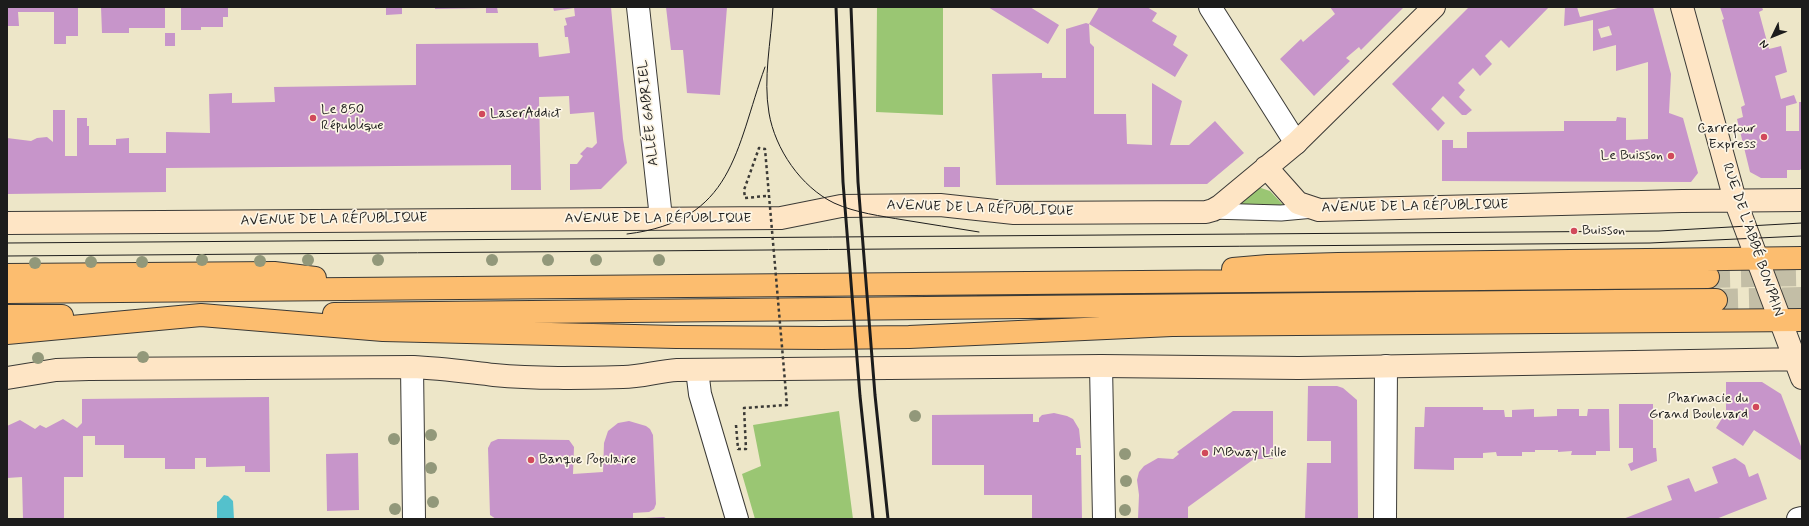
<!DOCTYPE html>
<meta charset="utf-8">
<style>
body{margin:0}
#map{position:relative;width:1809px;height:526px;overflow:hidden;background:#ede6c8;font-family:Mynerve,sans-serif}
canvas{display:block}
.frame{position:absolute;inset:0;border:8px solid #1c1c1c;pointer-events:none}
.north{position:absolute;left:1753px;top:16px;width:40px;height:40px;-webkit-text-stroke:3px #fcf5e5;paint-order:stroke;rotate:227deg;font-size:11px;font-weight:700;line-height:16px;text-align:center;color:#1c1c1c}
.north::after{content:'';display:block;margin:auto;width:14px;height:18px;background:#1c1c1c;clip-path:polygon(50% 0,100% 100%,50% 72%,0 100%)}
</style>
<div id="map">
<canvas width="1809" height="526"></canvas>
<div class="frame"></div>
<div class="north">N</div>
</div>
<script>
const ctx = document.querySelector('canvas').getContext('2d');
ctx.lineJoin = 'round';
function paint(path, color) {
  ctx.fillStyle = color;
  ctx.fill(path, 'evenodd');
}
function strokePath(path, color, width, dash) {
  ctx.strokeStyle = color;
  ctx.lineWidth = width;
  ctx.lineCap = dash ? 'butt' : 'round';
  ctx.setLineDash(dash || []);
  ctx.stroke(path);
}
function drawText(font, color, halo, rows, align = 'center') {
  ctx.font = font + ' Mynerve,sans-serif';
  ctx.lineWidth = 3.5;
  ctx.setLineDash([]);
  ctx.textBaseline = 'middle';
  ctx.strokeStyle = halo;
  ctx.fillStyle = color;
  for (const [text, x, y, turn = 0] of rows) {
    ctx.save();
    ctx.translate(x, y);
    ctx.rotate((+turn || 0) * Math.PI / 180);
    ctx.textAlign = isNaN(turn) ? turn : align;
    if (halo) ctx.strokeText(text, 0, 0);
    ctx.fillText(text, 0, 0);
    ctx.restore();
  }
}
paint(new Path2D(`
 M877,7H943V115L876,112Z
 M1258,187L1270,191L1286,208H1232Z
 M839,411L853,519H755L742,474L761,466L753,425Z`), '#9ac673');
paint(new Path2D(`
 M224,495L228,496L233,501L234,519H217V502L219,501Z`), '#54c1cc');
paint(new Path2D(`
 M7,7H78V36H66V44H54V12H18L19,26H7Z
 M101,7H165V28H129V33H102Z
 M181,7H228V17H223V27H201V30H181Z
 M386,7H402V14L386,15Z
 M435,7H497L498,13H486V8L435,9Z
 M553,7H574V8L554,11Z
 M574,7H611L623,139L627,163L601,189L570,190V164H577L583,156L580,154L587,147L592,148L597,143L594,112L570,114L569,96L539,97L541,190H511V165L166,168V192L7,194V138L31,141L37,138L47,137L53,142V110H65V156H77V118H87V126H89V145H116V139L129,138V153H166V132L210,133L209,94L232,93V103L275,102L274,87L416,85V44L538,43L539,57L570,53L568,37H565L564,26L567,25L565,18L575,16Z
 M666,7H727L720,95L687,93L683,50H671Z
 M988,7H1030L1059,25L1048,44Z
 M1099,7H1147L1157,13L1152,21L1177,36L1173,45L1188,55L1175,77L1089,24Z
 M1330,7H1404L1361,50L1359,47L1346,58L1350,61L1314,96L1280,59L1301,39L1303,42L1335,14Z
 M1469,7H1549L1509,48L1501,40L1485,56L1492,64L1480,76L1473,68L1458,83L1465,90L1459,97L1472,110L1466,115H1462L1443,96L1431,109L1445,123L1438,131L1392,84Z
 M1565,7H1577L1580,17L1622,7H1653L1671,74L1669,113L1683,118L1698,173L1691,182L1442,181V140H1453V148H1467V132L1564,131V121H1616L1617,117L1626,118V140L1648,139V62L1616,71V45L1593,51V20L1564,26ZM1609,26L1612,35L1601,38L1598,29Z
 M1720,7H1762L1763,10L1759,12L1769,49L1781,46L1787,72L1775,76L1781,99L1794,95L1797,103L1786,106V131H1799V102H1802V168L1800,170H1787V178H1761L1750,172L1737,119L1743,117L1741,107L1745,105L1722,20L1724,19Z
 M1086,23L1089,24L1090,43L1094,47V114H1126L1127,144L1152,145V83L1182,101L1170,145H1189L1215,121L1244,153L1207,184L996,185L992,74L1042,73V78H1066V29Z
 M165,33H175V46H165Z
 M944,167H960V187H944Z
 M1726,382H1762L1781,394L1802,449V459L1800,460L1754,430L1743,446L1716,428L1726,412Z
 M1308,386H1337L1343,388L1357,400L1358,519H1305L1307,463H1331V441H1307Z
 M269,397L270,472H245V466L206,467V458H195V469H165V458H124V445H95V436H83V477H64V519H23L22,477L7,478V426L20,420L35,429L40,425L46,428L63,419L77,428L82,423V399Z
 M1619,404H1653V448H1656L1657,461L1631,471L1628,464L1633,462V448H1619Z
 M1425,407H1483V410H1504L1505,417H1512V410L1534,409V417L1557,416V409H1579V416H1587L1588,409H1609L1610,451H1596V455H1571L1572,451L1558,452V450H1535V452H1522V456H1497L1496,452L1483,453V458H1454V470L1414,469L1415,427H1424Z
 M1233,411H1273V459H1254L1188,507V519H1138L1139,495L1137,480L1139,472L1144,466L1158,458L1173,459L1179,454L1177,452Z
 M1054,413L1067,416L1073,419L1079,429L1081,448H1076V455H1081L1082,519H1032V495H984V465H932V415L1033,414V422H1039V418L1042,415Z
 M629,421L646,426L650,429L653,435L656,504L654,509L649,512L633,513V519H496L490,515L488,448L491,442L498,439L569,440L574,447L573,474L603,472L604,443L608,431L618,423Z
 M358,453L359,510L327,511L326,454Z
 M1735,458L1745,465L1749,477L1758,473L1767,499L1716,519H1623L1672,500L1667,486L1689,478L1695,492L1718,483L1712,467Z
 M664,517L667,519H645V518Z`), '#c795ca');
strokePath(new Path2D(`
 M1708,277L1802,275
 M1716,300L1802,298`), '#c3bea6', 22, [22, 11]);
const lane = new Path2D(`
 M1210,211L1281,213L1314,210`);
const street = new Path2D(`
 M638,7L661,218
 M1210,7L1296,143
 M1101,366L1104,519
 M412,367L414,519
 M697,370L700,394L737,519
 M1385,519L1386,366
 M1798,519L1802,518`);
const secondary = new Path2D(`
 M1682,7L1735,200L1802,378
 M1266,167L1298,203L1319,210L1682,201L1802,200
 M7,223L781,218L841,206L940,205L1014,213L1206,212L1213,210L1220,206L1296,143L1434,7
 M7,378L56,370L89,369L412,367C440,368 467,372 494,375C536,379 580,378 623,377C641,377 659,371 677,370L1101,366L1299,368L1802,359`);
const primary = new Path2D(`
 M1233,269L1268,266L1338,264L1802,258
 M7,275L274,273L315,278
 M7,292L1708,277
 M334,314L1716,300
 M7,316H62
 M7,333L201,315L383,330L676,337L822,338L909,337L1172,325L1802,320`);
strokePath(lane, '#3b3a36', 17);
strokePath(street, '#3b3a36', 24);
strokePath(secondary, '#3b3a36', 24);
strokePath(primary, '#3b3a36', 24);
strokePath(lane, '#fff', 15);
strokePath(street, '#fff', 22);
strokePath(secondary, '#fee5c5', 22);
strokePath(primary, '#fcbd6f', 22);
strokePath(new Path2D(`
 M773,7C771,42 763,78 769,113C775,149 801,187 834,203C856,213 881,216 904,220C929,224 954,228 979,232
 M627,234C734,221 735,150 765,67
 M7,243L1659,231L1802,223
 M7,256L1650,243L1802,236`), '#1c1c1c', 1);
strokePath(new Path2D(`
 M836,7L843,182L860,396L873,519
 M851,7L858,182L875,395L888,519`), '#1c1c1c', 3);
strokePath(new Path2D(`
 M736,425L738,449H746L744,408L787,405L765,149L759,148L744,190L745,198L766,196`), '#3b3a36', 2.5, [3, 3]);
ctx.fillStyle = '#92987a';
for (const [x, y] of [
 [202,260],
 [308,260],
 [378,260],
 [492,260],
 [548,260],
 [596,260],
 [659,260],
 [260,261],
 [91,262],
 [142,262],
 [35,263],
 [143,357],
 [38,358],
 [915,416],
 [431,435],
 [394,439],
 [1125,454],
 [431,468],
 [1126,481],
 [433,502],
 [395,509],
 [1125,510]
]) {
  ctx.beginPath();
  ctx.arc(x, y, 6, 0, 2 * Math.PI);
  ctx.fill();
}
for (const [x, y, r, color] of [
 [482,114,4,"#d1495b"],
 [313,118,4,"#d1495b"],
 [1764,137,4,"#d1495b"],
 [1671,156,4,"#d1495b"],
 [1574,231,4,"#d1495b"],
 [1756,407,4,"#d1495b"],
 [1205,453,4,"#d1495b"],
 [531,460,4,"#d1495b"]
]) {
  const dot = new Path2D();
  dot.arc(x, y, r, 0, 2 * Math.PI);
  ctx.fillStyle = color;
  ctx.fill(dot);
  strokePath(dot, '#fcf5e5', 1.5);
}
drawText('14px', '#1c1c1c', '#fcf5e5', [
 ["Le 850",321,110],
 ["République",321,126],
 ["LaserAddict",490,114],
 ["Carrefour",1756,129,"right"],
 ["Express",1756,145,"right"],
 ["Le Buisson",1663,156,"right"],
 ["Buisson",1582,231],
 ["Pharmacie du",1748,399,"right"],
 ["Grand Boulevard",1748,415,"right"],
 ["MBway Lille",1213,453],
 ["Banque Populaire",539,460]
], 'left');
drawText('14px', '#1c1c1c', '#fcf5e5', [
 ["ALLÉE GABRIEL",649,113,-96],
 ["AVENUE DE LA RÉPUBLIQUE",1415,207,-1],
 ["AVENUE DE LA RÉPUBLIQUE",980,209,2],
 ["AVENUE DE LA RÉPUBLIQUE",658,219],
 ["AVENUE DE LA RÉPUBLIQUE",334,220,-1],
 ["RUE DE L'ABBÉ BONPAIN",1752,240,71]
]);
</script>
